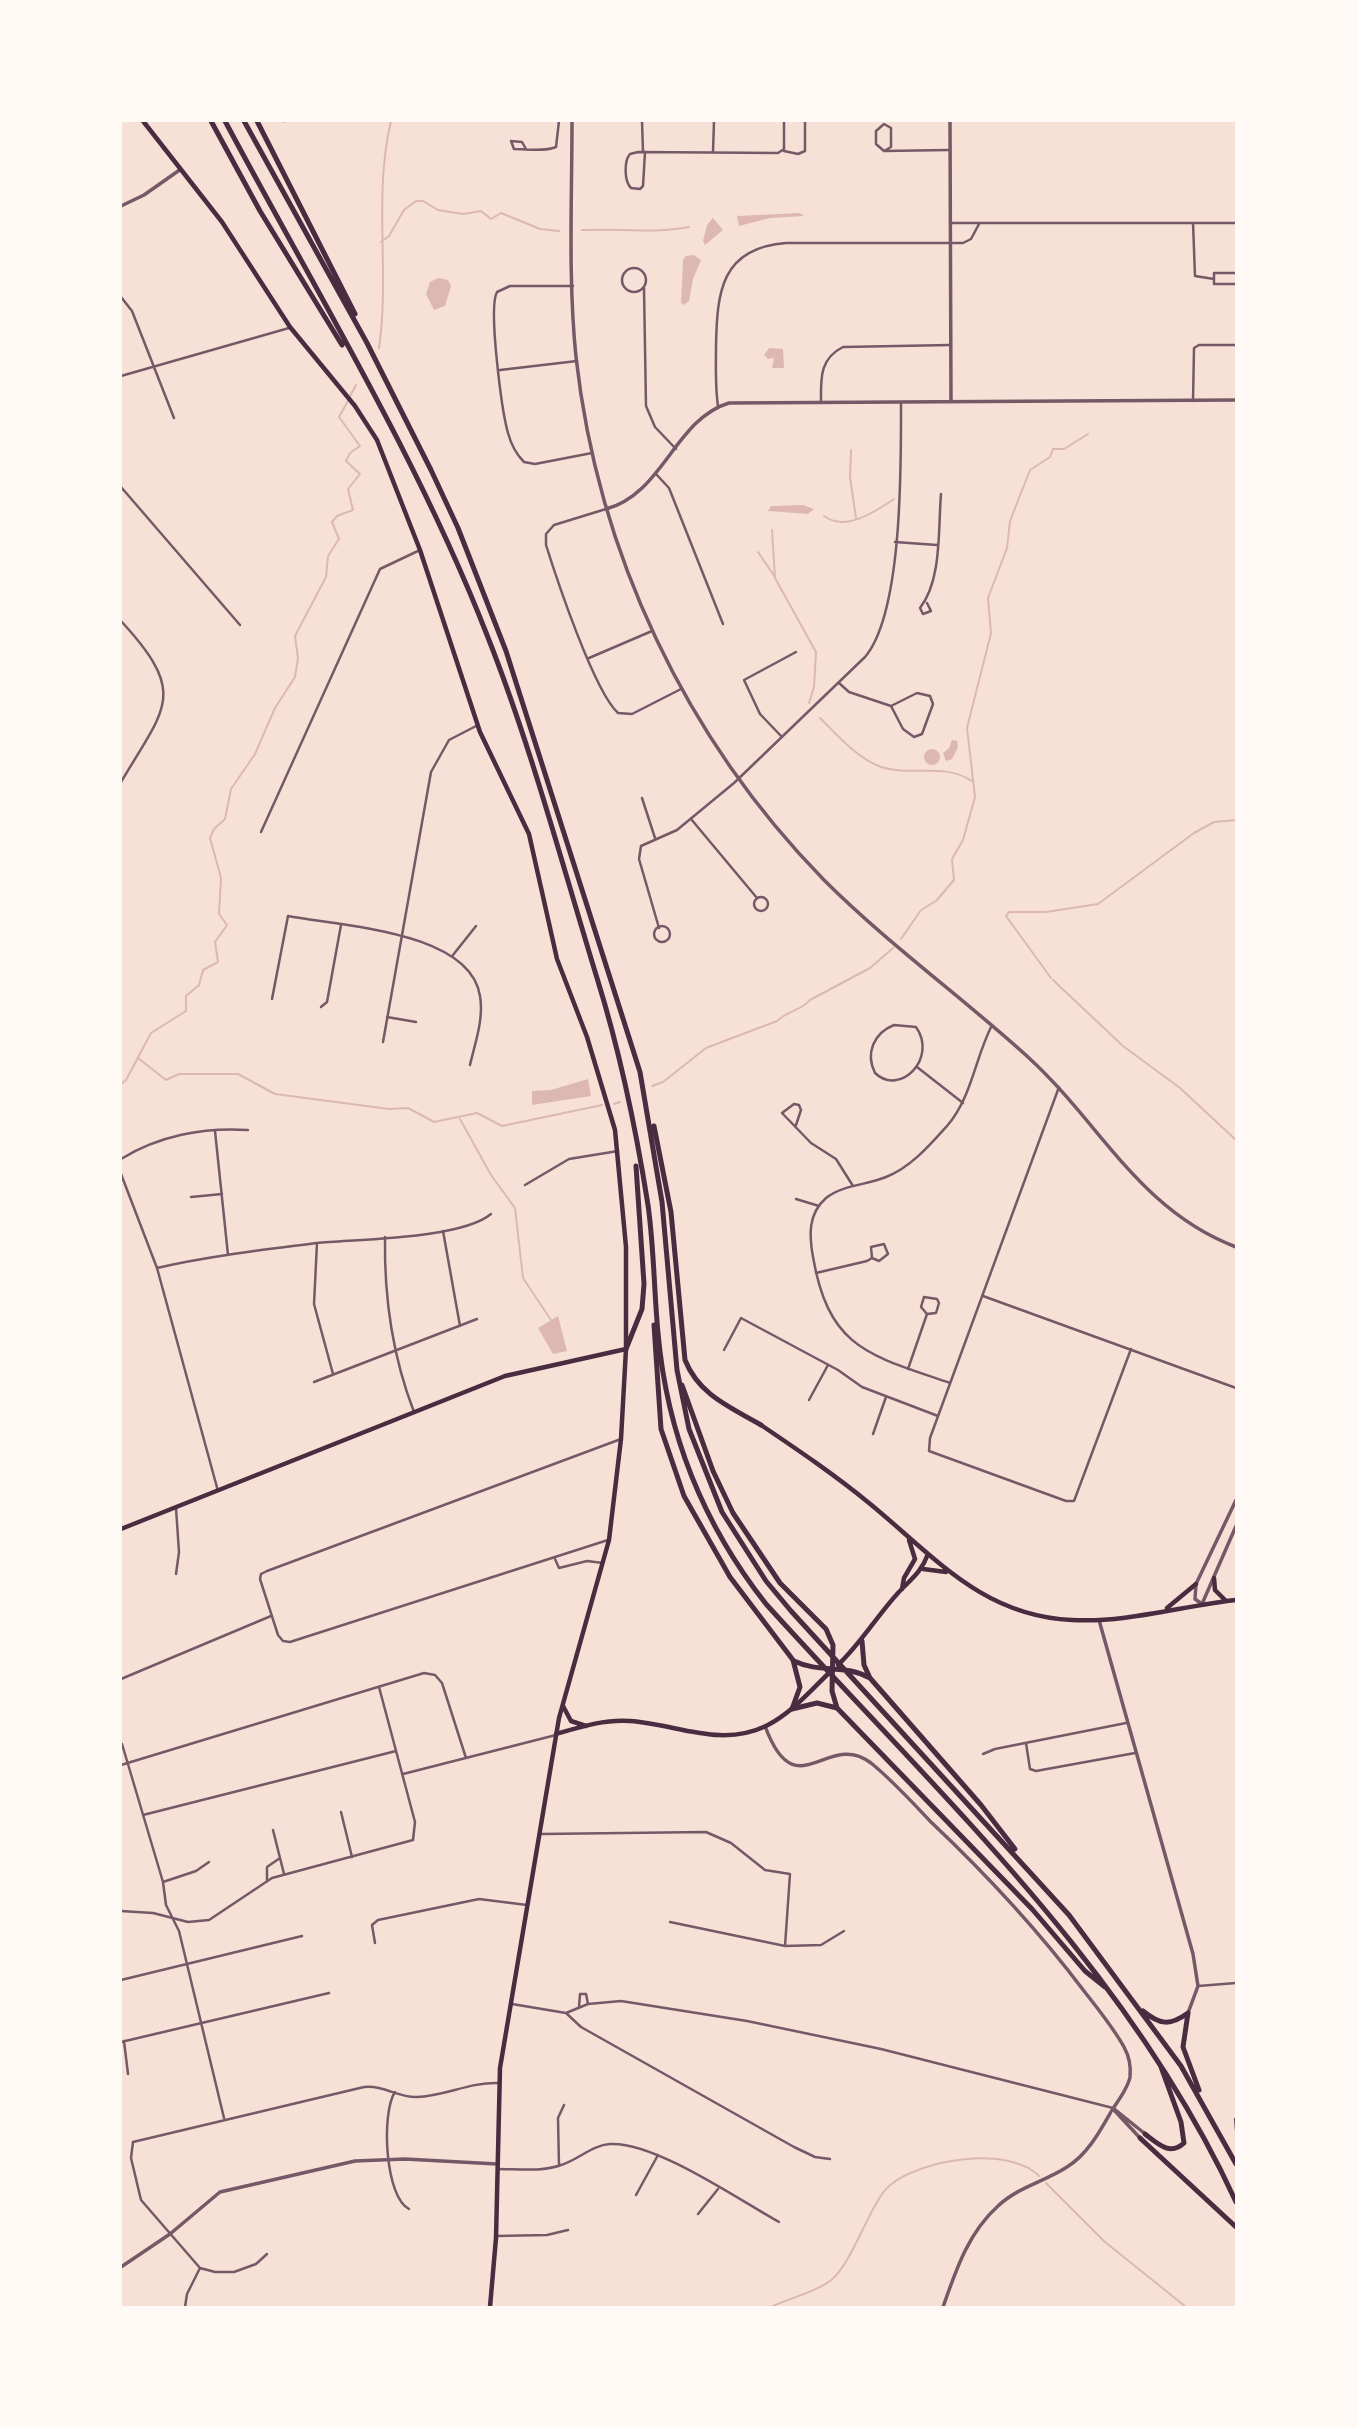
<!DOCTYPE html>
<style>
body{margin:0}
#map{position:relative;width:1357px;height:2428px;overflow:hidden;background:#f7e1d7;font-family:"DM Sans",sans-serif}
canvas{display:block}
.frame{position:absolute;inset:0;border:122px solid #fffaf5;pointer-events:none}
</style>
<div id="map">
<canvas width="1357" height="2428"></canvas>
<div class="frame"></div>
</div>
<script>
const ctx = document.querySelector('canvas').getContext('2d');
ctx.lineJoin = 'round';
function paint(path, color) {
  ctx.fillStyle = color;
  ctx.fill(path, 'evenodd');
}
function strokePath(path, color, width, dash) {
  ctx.strokeStyle = color;
  ctx.lineWidth = width;
  ctx.lineCap = dash ? 'butt' : 'round';
  ctx.setLineDash(dash || []);
  ctx.stroke(path);
}
paint(new Path2D(`
 M800,213L804,216L770,218L739,226L737,216Z
 M713,218L723,230L705,245L703,241L707,225Z
 M694,255L701,260L693,279L689,301L684,305L681,303L683,260L686,256Z
 M438,278L448,280L451,286L445,306L434,310L426,294L430,282Z
 M769,348L783,349L784,368H772L774,358L768,359L764,355Z
 M803,505L814,509L808,514L768,511L771,506Z
 M952,740L957,741L958,747L952,759L946,761L943,753L949,748Z
 M924 757a8 8 0 1 1 16 0a8 8 0 1 1-16 0Z
 M588,1079L591,1096L532,1105V1091L551,1090Z
 M558,1316L567,1351L553,1354L538,1328Z`), '#dcb8b0');
strokePath(new Path2D(`
 M582,230C618,228 653,234 689,227
 M381,242L389,236L404,210L416,201H423L438,210L463,214L481,211L491,219L501,213L540,229L559,231
 M379,348C390,272 373,196 391,121
 M350,396L356,385
 M851,450L850,477L856,518
 M824,516C845,532 875,512 894,499
 M772,530L775,578L816,652L814,687L809,703
 M758,552L775,577
 M820,718C837,735 858,759 881,767C911,777 943,762 972,781
 M901,939L921,910L936,901L954,880L952,859L963,840L975,797L967,728L991,633L988,598L1007,548L1010,521L1030,470L1050,457L1053,449H1064L1088,434
 M1051,978L1006,916L1009,912H1046L1098,904L1194,833L1214,822L1236,820
 M1053,980L1123,1046L1180,1088L1236,1140
 M138,1058L166,1080L179,1074H238L275,1094L389,1109L408,1108L434,1122L477,1113L502,1126L602,1105
 M121,1084L126,1080L151,1033L186,1011V996L199,985L203,970L218,962L215,942L227,925L219,914L221,878L210,838L214,829L225,819L231,789L255,754L275,708L295,677L298,658L295,636L326,577L328,556L339,539L332,522L337,516L353,510L348,489L360,474L346,461L350,453L360,446L339,417L348,401
 M652,1086L663,1082L706,1048L777,1021C787,1011 802,1010 810,1000L870,968L893,948
 M614,1104L620,1102
 M460,1119L491,1175L515,1208L523,1278L551,1320
 M1046,2183L1105,2242L1186,2307
 M771,2307C789,2298 814,2293 830,2281C852,2265 870,2203 889,2186C920,2159 1009,2145 1039,2176`), '#dcb8b0', 2);
strokePath(new Path2D(`
 M283,121H284
 M642,121L643,152
 M526,149L522,142L511,141L514,149C528,149 544,152 556,147L559,121
 M784,151L798,154L805,151V121
 M884,151L891,147V128L884,124L876,131V144L884,151L949,150
 M645,152L643,186L640,189L631,188C624,181 624,161 630,154L638,152L778,153L784,149V121
 M713,152L714,121
 M950,223H1236
 M1193,223L1195,276L1214,279V284H1236
 M622 280a12 12 0 1 1 24 0a12 12 0 1 1-24 0Z
 M1214,279V273H1236
 M573,286H510L497,292C488,308 502,412 508,433C511,444 516,454 524,462L535,464L592,453
 M644,288L646,406L655,427L676,449
 M121,297L132,311L174,418
 M500,370L577,361
 M121,376L289,328
 M1193,401L1194,348L1199,345H1236
 M821,402C821,379 819,359 843,347L950,345
 M718,406C715,386 716,366 716,346C717,292 721,248 786,243H963L971,239L979,224
 M656,474L669,488L723,624
 M121,487L240,625
 M606,509L554,525L546,534V545C557,580 594,691 618,713L632,714L681,689
 M895,542L937,545
 M927,603L931,611L923,614L920,608C942,580 938,530 941,494
 M121,621C188,694 166,706 121,782
 M589,658L652,631
 M839,683L849,692L891,706
 M917,693L930,696L933,704L922,734L914,737L903,729L891,706Z
 M782,737L760,714L744,680L796,652
 M642,798L655,838
 M691,819L757,898
 M261,832L380,569L420,550
 M754 904a7 7 0 1 1 14 0a7 7 0 1 1-14 0Z
 M654 934a8 8 0 1 1 16 0a8 8 0 1 1-16 0Z
 M659,928L639,859L641,846L677,830L734,783L865,657C903,612 901,463 901,402
 M453,955L476,926
 M272,999L288,916C341,926 470,931 480,996C484,1019 475,1043 470,1065
 M321,1007L327,1002L341,925
 M387,1017L416,1022
 M894,1025L916,1027C938,1058 900,1097 875,1073C865,1053 874,1033 894,1025Z
 M383,1042L431,772L449,740L478,725
 M917,1067L963,1103
 M1059,1087L930,1438L929,1451L1066,1501H1074L1131,1349
 M796,1125L801,1110L799,1105L794,1104L782,1113L811,1143L836,1159L853,1186
 M215,1131L228,1255
 M121,1159C158,1136 203,1127 248,1130
 M121,1174L157,1268L218,1491
 M525,1185L569,1159L618,1151
 M191,1197L222,1194
 M796,1199L819,1206
 M443,1231L460,1326
 M385,1237C384,1298 392,1355 414,1412
 M317,1243L314,1304L333,1374
 M157,1268C209,1256 263,1250 317,1243C357,1239 461,1239 491,1214
 M816,1273L867,1261L872,1258L871,1247L884,1244L888,1254L879,1261L872,1258
 M983,1296L1236,1388
 M724,1350L741,1318L838,1370L862,1387L938,1416
 M908,1369L927,1314L921,1307L924,1297L937,1299L939,1303L936,1313L927,1314
 M314,1382L477,1319
 M950,1383C869,1355 829,1349 813,1257C809,1235 808,1214 826,1198C842,1185 867,1185 886,1177C910,1168 930,1145 947,1126C972,1097 975,1058 992,1025
 M809,1400L828,1365
 M873,1434L886,1397
 M176,1508L179,1552L176,1574
 M608,1540L290,1642L283,1641L278,1635L260,1579L261,1574L267,1571L621,1439
 M555,1559L559,1568L587,1561L603,1563
 M121,1679L271,1616
 M1026,1743L1030,1769L1036,1771L1135,1753
 M122,1744L163,1882L166,1905L179,1931L224,2118
 M983,1754L995,1749L1126,1723
 M121,1765L424,1673L435,1675L442,1683L466,1758
 M403,1774L556,1735
 M341,1812L352,1857
 M143,1815L396,1751
 M273,1830L284,1874
 M541,1834L706,1832L731,1843L765,1870L790,1874L785,1946
 M267,1880V1867L280,1858
 M163,1882L196,1871L209,1862
 M121,1911L153,1913L188,1922L209,1920L272,1878L413,1840L415,1822L379,1687
 M670,1922L785,1946L821,1945L844,1931
 M375,1943L372,1925L378,1920L479,1899L527,1905
 M121,1980L302,1936
 M1198,1986L1236,1983
 M512,2004L566,2013L581,2027L794,2147L815,2157L830,2159
 M579,2007L580,1994H586L588,2004
 M566,2013L588,2004L621,2001L747,2021L881,2049L1113,2108
 M124,2041L128,2074
 M121,2042L329,1993
 M395,2092C381,2113 385,2197 409,2209
 M1235,2119L1236,2130
 M559,2166L558,2118L564,2105
 M497,2169C518,2169 542,2172 561,2165C578,2160 592,2145 610,2144C654,2141 739,2200 779,2222
 M636,2195L658,2155
 M698,2214L718,2189
 M496,2236L547,2235L568,2230
 M267,2254L256,2264L234,2272H215L200,2268L141,2200L131,2158L133,2142L364,2087C384,2085 399,2098 417,2097C445,2096 470,2082 498,2083
 M185,2307L187,2294L200,2268`), '#755966', 2.5);
strokePath(new Path2D(`
 M572,121C572,199 568,279 576,357C598,554 686,739 824,880C888,944 962,997 1029,1058C1101,1124 1139,1210 1236,1247
 M950,121L951,402
 M121,206L144,195L181,169
 M606,509C663,494 675,419 729,403L1236,400
 M1236,1500L1196,1584L1195,1599L1202,1604L1236,1526
 M1099,1620L1193,1954L1198,1986L1188,2013
 M765,1726C796,1810 827,1729 871,1763C892,1780 912,1802 931,1822C986,1874 1038,1930 1084,1991C1098,2009 1113,2027 1124,2047C1129,2056 1131,2067 1130,2077C1128,2088 1118,2101 1112,2110C1100,2131 1088,2154 1067,2167C1044,2182 1018,2187 998,2206C968,2233 956,2270 943,2307
 M1113,2108L1144,2133
 M1114,2110L1140,2138
 M121,2267L170,2234L220,2192L355,2161L405,2159L497,2164`), '#755966', 3.5);
strokePath(new Path2D(`
 M143,121L222,222L290,327L355,406L377,440L420,550L480,732L529,834L557,959L587,1037L615,1130L626,1247V1349L621,1439L609,1540L559,1718L500,2068L496,2238L490,2307
 M761,1425C798,1450 835,1475 869,1503C934,1556 982,1616 1072,1620C1126,1623 1182,1606 1236,1600
 M121,1529L505,1376L626,1349
 M923,1569L946,1572
 M1214,1578L1215,1590L1226,1601
 M902,1589L904,1578L915,1559L909,1540
 M1167,1608L1196,1584
 M838,1665C861,1643 877,1616 898,1593C911,1579 921,1573 928,1554
 M563,1706L571,1721L586,1726
 M556,1734C580,1727 605,1719 630,1721C676,1724 720,1748 766,1726C792,1713 811,1690 831,1671`), '#4a2c40', 4.5);
strokePath(new Path2D(`
 M211,121L260,211L342,345
 M225,121C315,290 417,456 487,635C531,746 562,864 597,978C620,1052 636,1129 648,1205C654,1247 654,1291 658,1333C667,1435 703,1524 766,1604C936,1792 1129,1968 1236,2202
 M244,121L367,343L431,470L458,528L506,651L640,1072L662,1202L677,1370L689,1429L722,1512L766,1581L791,1611L1069,1915L1181,2066L1236,2164
 M257,121L355,314
 M654,1126L671,1212L685,1360C699,1395 730,1407 761,1425
 M654,1325L661,1429L684,1496L730,1577L793,1660L800,1687L792,1709
 M626,1349L642,1309L644,1284L636,1166
 M682,1385L713,1471L733,1513L780,1583L826,1629L833,1645L832,1691L837,1708L1032,1909L1085,1971L1105,1987
 M862,1641L864,1665L870,1678L981,1805L1015,1849
 M794,1661C821,1674 843,1663 870,1678
 M792,1709L817,1703L837,1708
 M1143,2011C1160,2025 1170,2026 1188,2013
 M1188,2013L1183,2047L1199,2090
 M1145,2134C1158,2144 1170,2156 1184,2143L1181,2122L1161,2067
 M1140,2138L1236,2227`), '#4a2c40', 5);
</script>
